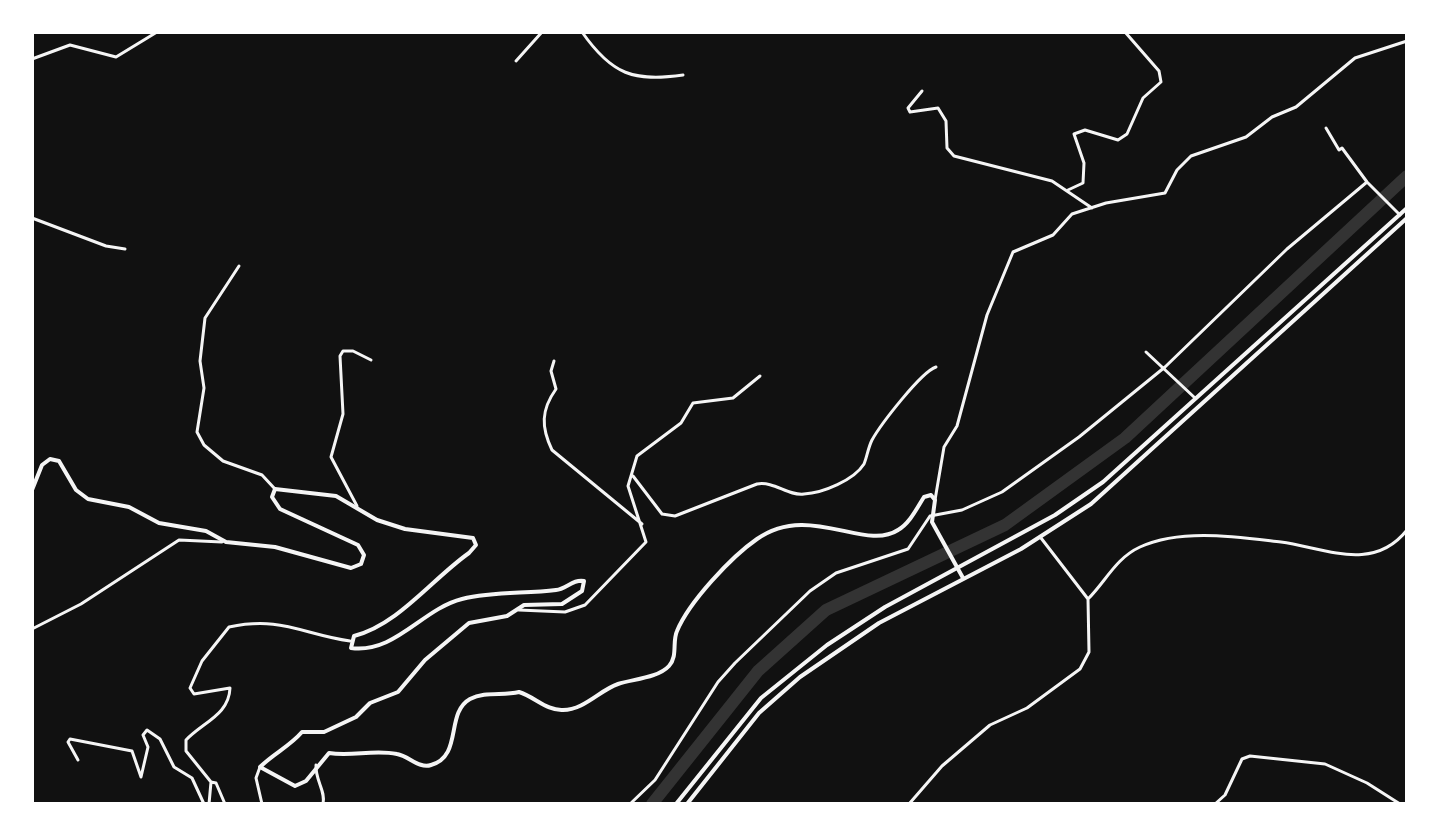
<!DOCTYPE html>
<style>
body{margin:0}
#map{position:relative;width:1439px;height:836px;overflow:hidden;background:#111;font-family:"Golos Text",sans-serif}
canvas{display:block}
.frame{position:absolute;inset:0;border:34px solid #fff;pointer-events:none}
</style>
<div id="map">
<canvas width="1439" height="836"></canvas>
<div class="frame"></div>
</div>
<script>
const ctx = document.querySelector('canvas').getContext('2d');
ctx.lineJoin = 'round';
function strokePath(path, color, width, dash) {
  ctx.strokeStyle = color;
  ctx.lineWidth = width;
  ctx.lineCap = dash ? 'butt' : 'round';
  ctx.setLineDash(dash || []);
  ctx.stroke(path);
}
strokePath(new Path2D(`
 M652,804L758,671L826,610L1005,525L1125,438L1407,176`), '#333', 12);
strokePath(new Path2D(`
 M582,32C612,75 634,82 683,75
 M32,59L70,45L116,57L157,32
 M516,61L542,32
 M922,91L908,108L910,112L938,108L946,121L947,148L954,156L1052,181L1092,208
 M1326,128L1339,150L1342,148L1367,182L1400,215
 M1068,190L1083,183L1084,163L1074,134L1085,130L1118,140L1127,134L1143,98L1161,82L1159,71L1125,32
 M32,202V210
 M32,218L106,246L125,249
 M239,266L205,318L200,361L204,388L197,432L204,445L223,461L262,475L275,489
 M1146,352L1195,398
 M554,361L551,371L556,389C541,410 541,427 552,450L642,524
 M633,476L662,514L675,516L757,484C775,481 787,496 804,494C823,493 854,480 864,464C867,457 868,448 872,440C881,424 921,372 936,367
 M935,500L944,447L957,426L987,315L1013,252L1053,235L1072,214L1106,203L1165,193L1177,170L1191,156L1246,137L1272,117L1296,107L1355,58L1407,41
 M357,506L331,457L343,414L340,356L343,351H353L371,360
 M1041,538L1088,599C1106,581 1116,558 1140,547C1181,528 1238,537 1281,542C1325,548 1373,573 1407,530
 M519,610L565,612L585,605L646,542L628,486L637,456L681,423L693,403L733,398L760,376
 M32,629L81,604L179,540L222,542
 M78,760L68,742L70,739L132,751L141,777L148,747L143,735L147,730L160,739L174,767L192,778L204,804
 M316,765C315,780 326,791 323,804
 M260,767L256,778L262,804
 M211,782L186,751V740C203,722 229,715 230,688L194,694L190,688L202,661L229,627C281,616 302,634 350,641
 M209,804L211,782L216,783L225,804
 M630,804L655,780L718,682L735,663L810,591L836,573L908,549L930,516L962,510L1002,492L1079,437L1165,367L1287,249L1367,182
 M909,804L942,766L990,725L1027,708L1080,669L1089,652L1088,599
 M1215,804L1225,795L1242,759L1250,756L1325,764L1367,783L1400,804`), '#f5f5f5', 3);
strokePath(new Path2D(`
 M32,490L42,465L50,459L59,461L76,490L88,499L129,507L159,523L206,531L226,542L275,547L351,568L361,564L364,555L358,545L280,509L272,497L275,489L336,496L377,520L405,529L473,538L476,545L469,553C432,579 398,625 354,636L351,648C395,654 422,609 462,599C493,591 525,594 556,590C566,589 573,579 584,581L582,591L562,604L524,605L507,616L469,623L425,660L398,692L370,703L356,717L324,732H302C289,747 274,753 260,767L295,786L306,781L329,753C352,757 373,749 397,754C409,756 419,769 431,765C463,756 445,713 470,699C485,691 503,696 519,692C535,697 547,711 563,710C584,710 600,690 618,684C633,679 658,678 669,666C678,656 672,642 677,631C689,602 731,557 757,539C809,502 865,552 898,530C910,523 917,508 924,497L931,495L935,500L932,522L963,578`), '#f5f5f5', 4);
strokePath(new Path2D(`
 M676,804L761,698L827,645L885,607L1055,515L1103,482L1407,208
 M687,804L759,713L800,677L879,623L1021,549L1091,504L1407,218`), '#f5f5f5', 4);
</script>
